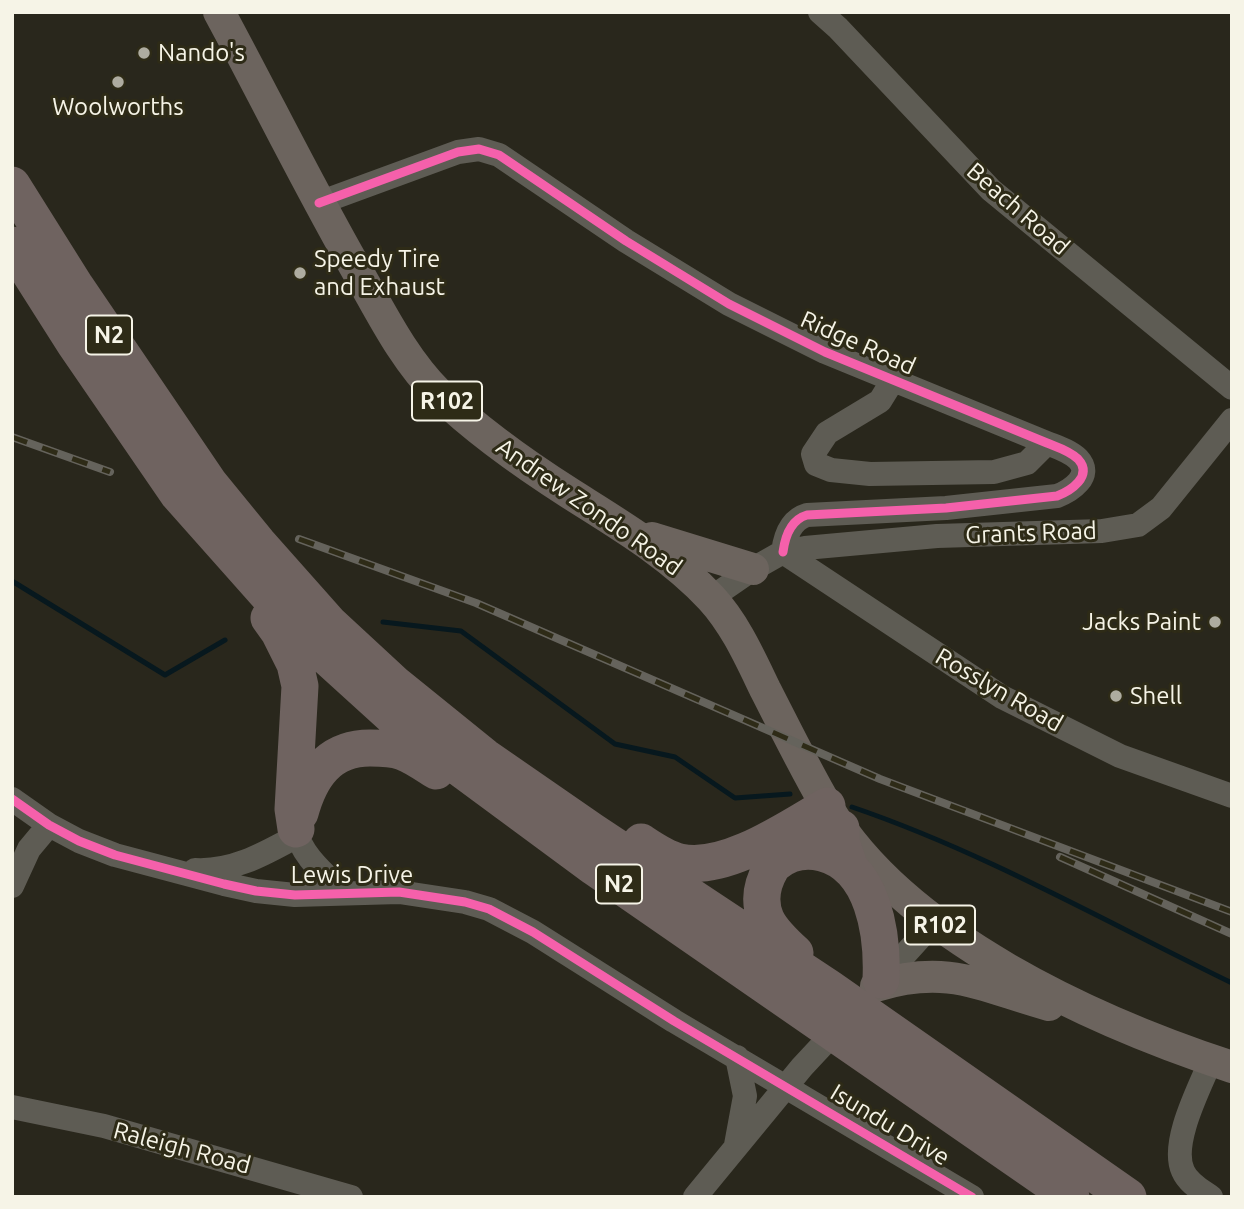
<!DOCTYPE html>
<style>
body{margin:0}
#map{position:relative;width:1244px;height:1209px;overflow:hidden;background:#29271c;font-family:Ubuntu,sans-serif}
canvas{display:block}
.frame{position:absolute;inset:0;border:14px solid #f6f4e7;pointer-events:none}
</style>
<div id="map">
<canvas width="1244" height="1209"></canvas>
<div class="frame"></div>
</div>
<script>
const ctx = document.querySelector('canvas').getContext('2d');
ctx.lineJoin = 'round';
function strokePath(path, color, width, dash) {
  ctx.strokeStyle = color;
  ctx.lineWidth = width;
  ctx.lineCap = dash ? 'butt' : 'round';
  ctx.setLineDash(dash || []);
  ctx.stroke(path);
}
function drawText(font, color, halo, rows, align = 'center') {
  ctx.font = font + ' Ubuntu,sans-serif';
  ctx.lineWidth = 6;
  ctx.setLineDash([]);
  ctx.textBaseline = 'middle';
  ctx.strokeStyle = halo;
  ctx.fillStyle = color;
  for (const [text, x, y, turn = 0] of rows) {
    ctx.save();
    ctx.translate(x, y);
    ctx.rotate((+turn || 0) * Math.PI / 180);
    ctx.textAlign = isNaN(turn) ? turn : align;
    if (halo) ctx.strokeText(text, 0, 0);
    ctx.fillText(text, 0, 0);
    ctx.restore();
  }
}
strokePath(new Path2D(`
 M12,581L165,675L225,640
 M383,622L461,631L615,744L675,757L735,798L790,794
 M852,807C984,852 1106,922 1232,983`), '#07181e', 5);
strokePath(new Path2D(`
 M820,12L838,28L991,190L1232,388
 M319,203L458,152L479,149L499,155L626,241L729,304L825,352L1047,443C1057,447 1070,451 1078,459C1094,476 1070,491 1057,496L946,508L807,515C790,520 785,537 783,552
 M893,380L880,401L827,433L813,454L816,464L831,470L870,474L994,472L1027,463L1047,443
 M783,552L1002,697L1120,756L1232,796
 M711,598L753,569L783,552L805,548L937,536L1102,531L1138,525L1161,508L1232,420
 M12,799L49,825L79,841L115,855L224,884L256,891L295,895L399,892L465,902L489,909L533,932L674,1021L972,1197
 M296,829C300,855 326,875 343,892
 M195,870C233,872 264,854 297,836
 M12,886L29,849L49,825
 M879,983L935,921
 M12,1107L104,1126L351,1197
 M736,1145L745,1096L737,1057
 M695,1197L802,1067L843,1023
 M1211,1197C1201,1190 1188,1183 1183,1171C1170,1143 1200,1087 1211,1060`), '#5e5c54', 24);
strokePath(new Path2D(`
 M219,12C265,97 307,183 355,267C380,310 402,357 438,393C478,432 524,464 571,494C620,525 671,555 711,598C735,624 750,658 765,689C786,730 806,771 829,810C906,937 1095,1022 1232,1067
 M652,538L753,569
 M876,986C948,964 981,986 1049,1005`), '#6c645e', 32);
strokePath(new Path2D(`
 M12,185L76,287L209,483L258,543L329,623L396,685L485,757L592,831L829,988L1128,1197
 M12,245L75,344L178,494L305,637L403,726L594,867L1071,1197
 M269,618L279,632L295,664L300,686L293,809L296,829
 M300,813C310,776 329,748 370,748C380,748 393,748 403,752C414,756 425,764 436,771
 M841,828V842L850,868
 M641,842C653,850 666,859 680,862C726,872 789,828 827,806
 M776,863C789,852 805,849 822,853C874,866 883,935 881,980
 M795,953C784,943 772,932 766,919C751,884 780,848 809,832`), '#6f6360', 37);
const rail = new Path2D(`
 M12,437L110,472
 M299,539L476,603L880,779L1232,912
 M1060,857L1232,934`);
strokePath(rail, '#65635c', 8);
strokePath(rail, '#2e2b17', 5, [16]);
strokePath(new Path2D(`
 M319,203L458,152L479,149L499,155L626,241L729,304L825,352L1047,443C1057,447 1070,451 1078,459C1094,476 1070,491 1057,496L946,508L807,515C790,520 785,537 783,552
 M12,799L49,825L79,841L115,855L224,884L256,891L295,895L399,892L465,902L489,909L533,932L674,1021L972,1197`), '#f560ab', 9);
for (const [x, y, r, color] of [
 [144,53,7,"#aeaca0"],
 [118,82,7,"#aeaca0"],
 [300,273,7,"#aeaca0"],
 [1215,622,7,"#aeaca0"],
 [1116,696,7,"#aeaca0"]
]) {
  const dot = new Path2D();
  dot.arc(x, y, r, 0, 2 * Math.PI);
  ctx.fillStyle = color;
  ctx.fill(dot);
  strokePath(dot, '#2e2b17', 2.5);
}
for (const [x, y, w] of [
 [109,335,46],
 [447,401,70],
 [619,884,46],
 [940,925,70]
]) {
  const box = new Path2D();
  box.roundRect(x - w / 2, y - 19.5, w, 39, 5);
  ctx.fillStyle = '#2e2b17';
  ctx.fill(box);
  strokePath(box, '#f6f4e7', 2);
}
drawText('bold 23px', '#f6f4e7', null, [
 ["N2",109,335],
 ["R102",447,401],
 ["N2",619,884],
 ["R102",940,925]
]);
drawText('24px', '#f6f4e7', '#2e2b17', [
 ["Nando's",158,53],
 ["Woolworths",118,107,"center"],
 ["Speedy Tire",314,259],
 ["and Exhaust",314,287],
 ["Jacks Paint",1201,622,"right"],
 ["Shell",1130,696]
], 'left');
drawText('24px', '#f6f4e7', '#2e2b17', [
 ["Beach Road",1018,209,41],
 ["Ridge Road",858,343,24],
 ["Andrew Zondo Road",589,507,35],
 ["Grants Road",1031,533,-2],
 ["Rosslyn Road",999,690,30],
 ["Lewis Drive",352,875],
 ["Isundu Drive",890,1125,31],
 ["Raleigh Road",182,1148,15]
]);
</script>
